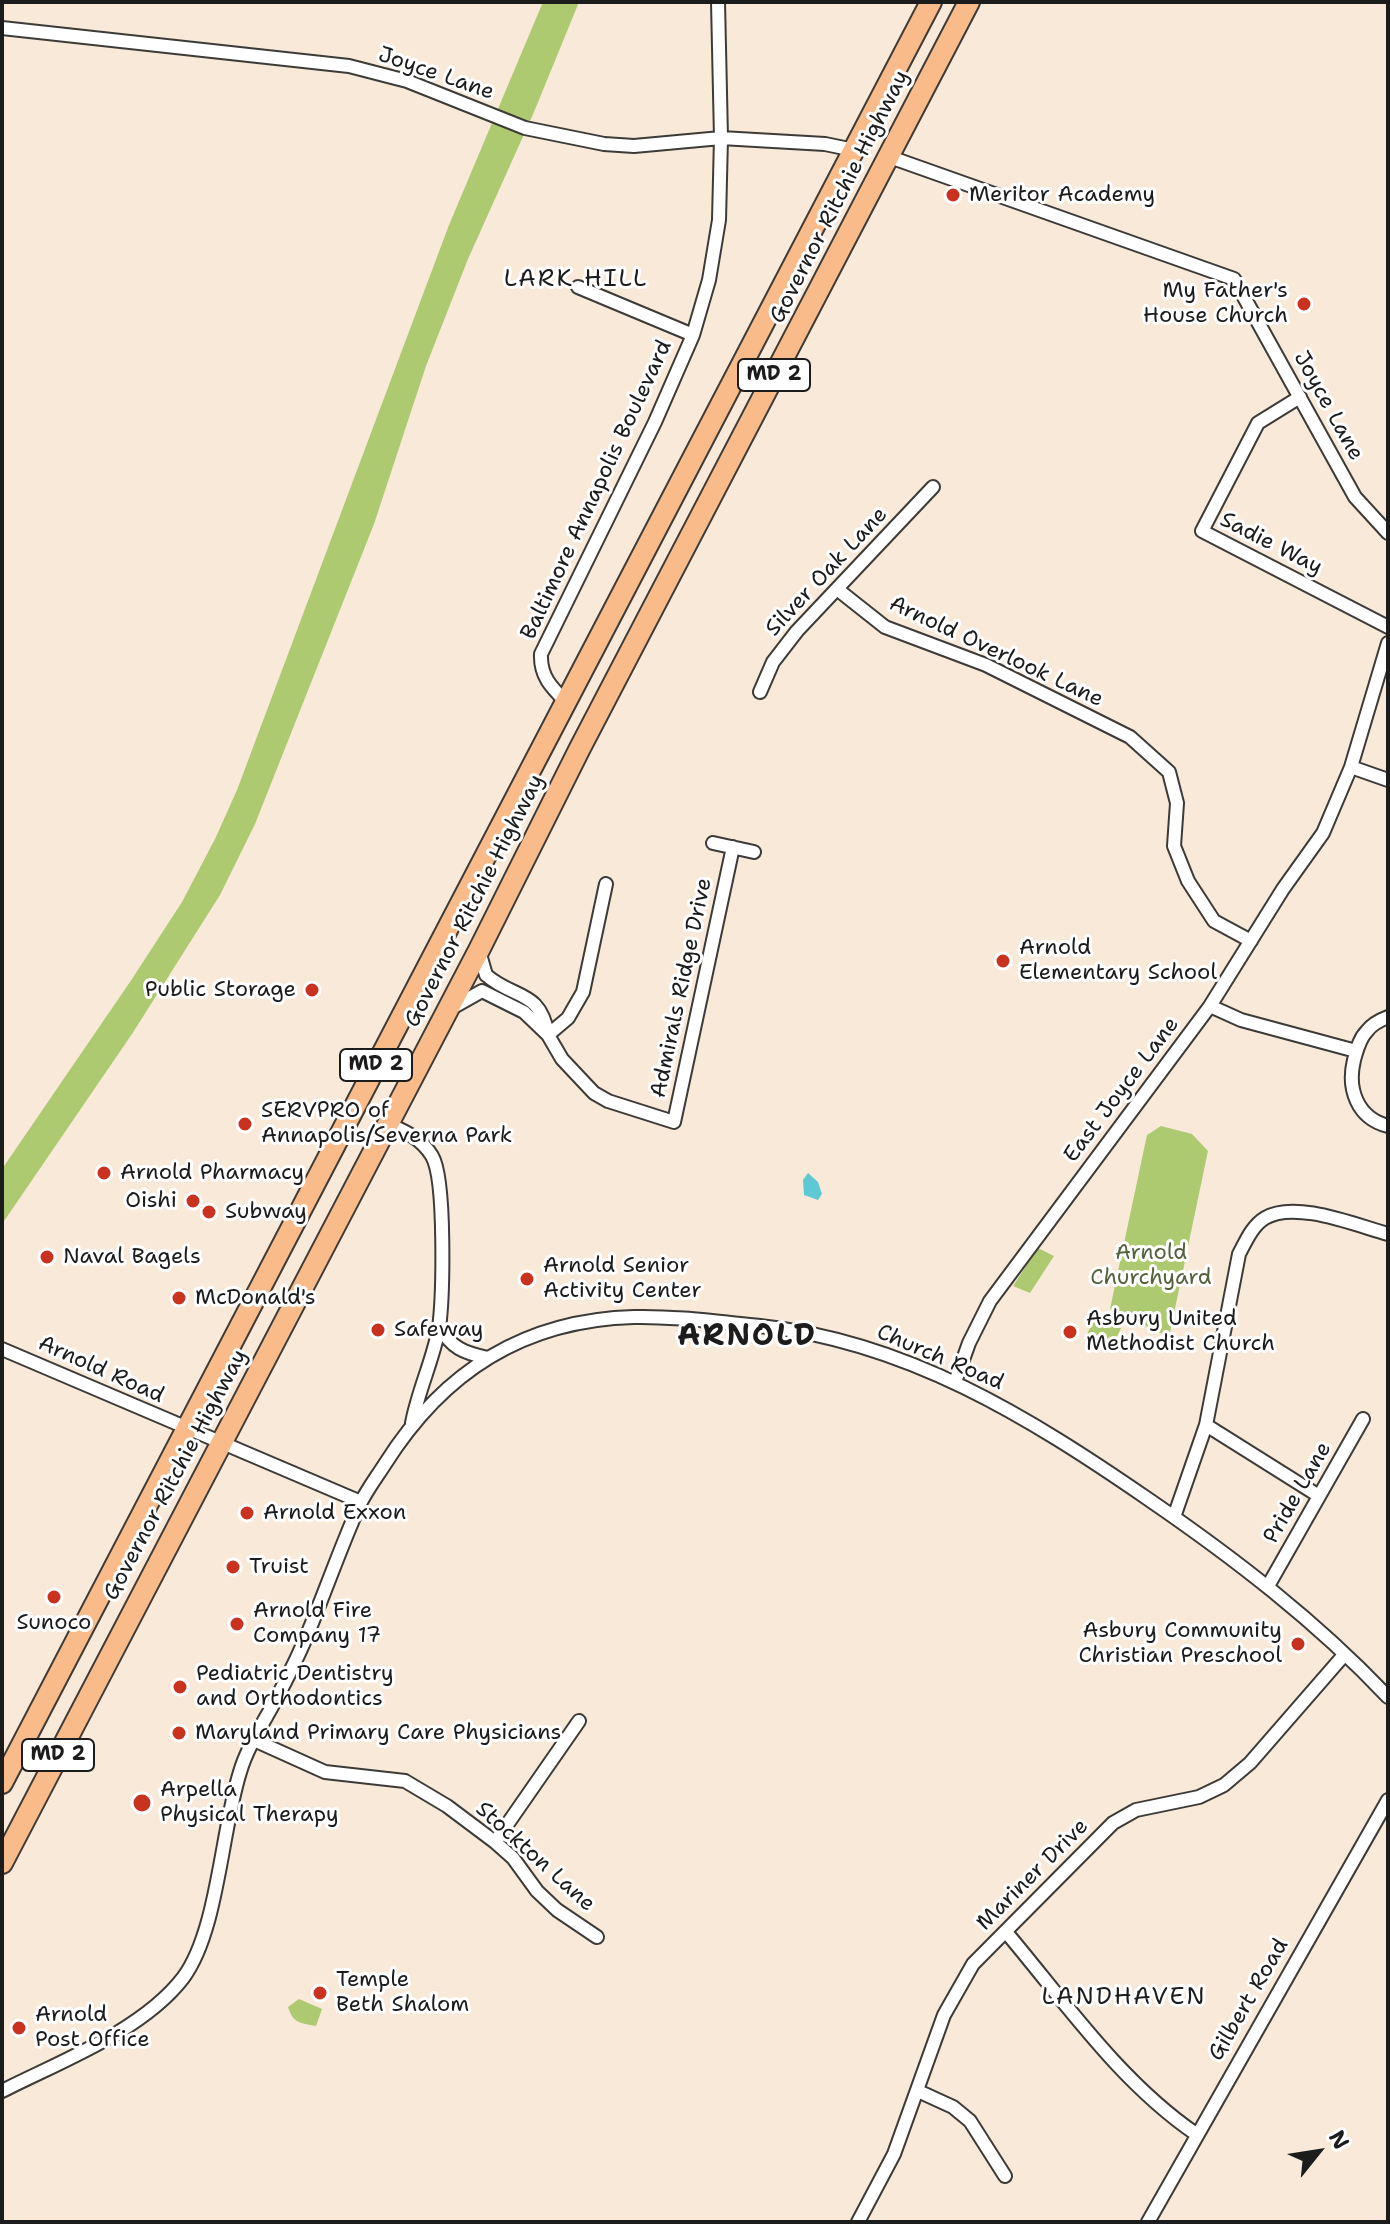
<!DOCTYPE html>
<style>
body{margin:0}
#map{position:relative;width:1390px;height:2224px;overflow:hidden;background:#f8e9d8;font-family:"Shantell Sans",sans-serif}
canvas{display:block}
.frame{position:absolute;inset:0;border:4px solid #1c1c1c;pointer-events:none}
.north{position:absolute;left:1278px;top:2112px;width:80px;height:80px;-webkit-text-stroke:6px #fff;paint-order:stroke;rotate:60deg;font-size:22px;font-weight:700;line-height:32px;text-align:center;color:#1c1c1c}
.north::after{content:'';display:block;margin:auto;width:28px;height:36px;background:#1c1c1c;clip-path:polygon(50% 0,100% 100%,50% 72%,0 100%)}
</style>
<div id="map">
<canvas width="1390" height="2224"></canvas>
<div class="frame"></div>
<div class="north">N</div>
</div>
<script>
const ctx = document.querySelector('canvas').getContext('2d');
ctx.lineJoin = 'round';
function paint(path, color) {
  ctx.fillStyle = color;
  ctx.fill(path, 'evenodd');
}
function strokePath(path, color, width, dash) {
  ctx.strokeStyle = color;
  ctx.lineWidth = width;
  ctx.lineCap = dash ? 'butt' : 'round';
  ctx.setLineDash(dash || []);
  ctx.stroke(path);
}
function drawText(font, color, halo, rows, align = 'center') {
  ctx.font = font + ' "Shantell Sans",sans-serif';
  ctx.lineWidth = 6;
  ctx.setLineDash([]);
  ctx.textBaseline = 'middle';
  ctx.strokeStyle = halo;
  ctx.fillStyle = color;
  for (const [text, x, y, turn = 0] of rows) {
    ctx.save();
    ctx.translate(x, y);
    ctx.rotate((+turn || 0) * Math.PI / 180);
    ctx.textAlign = isNaN(turn) ? turn : align;
    if (halo) ctx.strokeText(text, 0, 0);
    ctx.fillText(text, 0, 0);
    ctx.restore();
  }
}
paint(new Path2D(`
 M543,2H579L534,112L468,259L426,366L374,524L255,824L220,895L132,1034L2,1224V1169L132,979L182,902L215,839L237,790L449,225Z
 M1161,1126L1192,1134L1208,1151L1169,1337L1110,1309L1147,1135Z
 M1038,1248L1054,1256L1030,1293L1013,1286Z
 M1096,1316L1121,1328L1112,1348L1087,1334Z
 M299,1999L322,2009L316,2026C300,2023 293,2023 288,2007Z`), '#adca71');
paint(new Path2D(`
 M808,1173L818,1182L822,1194L818,1200L804,1195L803,1180Z`), '#5dcad3');
const minor = new Path2D(`
 M2,28L349,66L407,81L525,128L604,144L634,146L721,138L825,144L854,150
 M887,156L1234,279L1355,497L1388,533
 M578,287L693,335
 M1300,397L1258,423L1202,531L1388,627
 M837,589L885,627L986,665L1130,737L1169,772L1177,803L1174,846L1188,881L1214,921L1251,941
 M760,692L773,662L797,631L933,487
 M566,702C551,687 540,676 541,654L655,422L693,335L709,280L719,220L721,138L718,2
 M1351,767L1388,780
 M713,843L754,852
 M479,951L486,975C515,1000 540,989 548,1035
 M1210,1006L1241,1020L1356,1051
 M450,1009L482,991L524,1012L548,1035L562,1059L594,1093L608,1101L674,1122L733,847
 M1388,1017C1380,1020 1372,1024 1367,1031C1359,1039 1357,1050 1354,1060C1347,1089 1357,1118 1388,1126
 M548,1035L568,1018L583,992L606,884
 M388,1124C405,1131 422,1139 432,1156C446,1179 443,1298 439,1328C433,1360 418,1391 412,1423
 M439,1326C451,1348 464,1353 488,1358
 M2,1349L361,1502
 M955,1382L969,1343L990,1301L1210,1006L1283,889L1323,833L1351,767L1388,643
 M1206,1425L1319,1496
 M1174,1517L1206,1425L1239,1254C1246,1241 1252,1226 1265,1218C1295,1200 1355,1225 1388,1234
 M1268,1586L1363,1419
 M254,1740L325,1772L405,1781L447,1806L495,1842L513,1858L537,1891L557,1910L597,1937
 M495,1842L579,1721
 M1006,1932C1065,2002 1120,2082 1196,2134
 M2,2091C61,2061 142,2031 183,1978C218,1931 221,1832 240,1772C247,1748 262,1725 274,1703C288,1677 301,1651 312,1623C328,1584 342,1544 359,1506C366,1491 376,1478 385,1464C443,1372 523,1320 634,1317C675,1316 719,1322 760,1326C906,1341 1029,1417 1148,1499C1234,1558 1316,1621 1388,1697
 M918,2091L953,2107L970,2121L1005,2176
 M858,2222L894,2154L944,2015L973,1964L1113,1823L1136,1810L1199,1797L1224,1785L1250,1763L1344,1655
 M1148,2222L1388,1800`);
const highway = new Path2D(`
 M2,1783L931,2
 M2,1863L479,950L580,748L969,2`);
strokePath(minor, '#3d3b38', 16);
strokePath(highway, '#3d3b38', 24);
strokePath(minor, '#fff', 12);
strokePath(highway, '#fabb8b', 20);
for (const [x, y, r, color] of [
 [953,195,8,"#c8321e"],
 [1304,304,8,"#c8321e"],
 [1003,961,8,"#c8321e"],
 [312,990,8,"#c8321e"],
 [245,1124,8,"#c8321e"],
 [104,1173,8,"#c8321e"],
 [193,1201,8,"#c8321e"],
 [209,1212,8,"#c8321e"],
 [47,1257,8,"#c8321e"],
 [527,1279,8,"#c8321e"],
 [179,1298,8,"#c8321e"],
 [378,1330,8,"#c8321e"],
 [1070,1332,8,"#c8321e"],
 [247,1513,8,"#c8321e"],
 [233,1567,8,"#c8321e"],
 [54,1597,8,"#c8321e"],
 [237,1624,8,"#c8321e"],
 [1298,1644,8,"#c8321e"],
 [180,1687,8,"#c8321e"],
 [179,1733,8,"#c8321e"],
 [142,1803,10,"#c8321e"],
 [320,1993,8,"#c8321e"],
 [19,2028,8,"#c8321e"]
]) {
  const dot = new Path2D();
  dot.arc(x, y, r, 0, 2 * Math.PI);
  ctx.fillStyle = color;
  ctx.fill(dot);
  strokePath(dot, '#fff', 3);
}
for (const [x, y, w] of [
 [774,375,72],
 [376,1065,72],
 [58,1755,72]
]) {
  const box = new Path2D();
  box.roundRect(x - w / 2, y - 16, w, 32, 6);
  ctx.fillStyle = '#fff';
  ctx.fill(box);
  strokePath(box, '#1c1c1c', 2);
}
drawText('bold 20px', '#1c1c1c', null, [
 ["MD 2",774,375],
 ["MD 2",376,1065],
 ["MD 2",58,1755]
]);
drawText('22px', '#1c1c1c', '#fff', [
 ["Joyce Lane",436,74,19],
 ["Governor Ritchie Highway",840,197,-63],
 ["Joyce Lane",1328,406,61],
 ["Baltimore Annapolis Boulevard",597,490,-65],
 ["Sadie Way",1271,544,27],
 ["Silver Oak Lane",827,572,-47],
 ["Arnold Overlook Lane",996,652,25],
 ["Governor Ritchie Highway",475,901,-63],
 ["Admirals Ridge Drive",682,988,-78],
 ["East Joyce Lane",1122,1090,-53],
 ["Church Road",940,1358,23],
 ["Arnold Road",101,1370,24],
 ["Governor Ritchie Highway",176,1475,-62],
 ["Pride Lane",1298,1493,-60],
 ["Stockton Lane",535,1857,42],
 ["Mariner Drive",1033,1875,-45],
 ["Gilbert Road",1249,2000,-60]
]);
drawText('22px', '#1c1c1c', '#fff', [
 ["Meritor Academy",969,195],
 ["My Father's",1288,291,"right"],
 ["House Church",1288,316,"right"],
 ["Arnold",1019,948],
 ["Elementary School",1019,973],
 ["Public Storage",296,990,"right"],
 ["SERVPRO of",261,1111],
 ["Annapolis/Severna Park",261,1136],
 ["Arnold Pharmacy",120,1173],
 ["Oishi",177,1201,"right"],
 ["Subway",225,1212],
 ["Naval Bagels",63,1257],
 ["Arnold Senior",543,1266],
 ["Activity Center",543,1291],
 ["McDonald's",195,1298],
 ["Asbury United",1086,1319],
 ["Methodist Church",1086,1344],
 ["Safeway",394,1330],
 ["Arnold Exxon",263,1513],
 ["Truist",249,1567],
 ["Arnold Fire",253,1611],
 ["Company 17",253,1636],
 ["Sunoco",54,1623,"center"],
 ["Asbury Community",1282,1631,"right"],
 ["Christian Preschool",1282,1656,"right"],
 ["Pediatric Dentistry",196,1674],
 ["and Orthodontics",196,1699],
 ["Maryland Primary Care Physicians",195,1733],
 ["Arpella",160,1790],
 ["Physical Therapy",160,1815],
 ["Temple",336,1980],
 ["Beth Shalom",336,2005],
 ["Arnold",35,2015],
 ["Post Office",35,2040]
], 'left');
drawText('22px', '#56623e', '#fff', [
 ["Arnold",1151,1253],
 ["Churchyard",1151,1278]
]);
ctx.letterSpacing = '2px';
drawText('24px', '#1c1c1c', '#fff', [
 ["LARK HILL",576,280],
 ["LANDHAVEN",1124,1998]
]);
ctx.letterSpacing = '0px';
ctx.letterSpacing = '2px';
drawText('bold 30px', '#1c1c1c', '#fff', [
 ["ARNOLD",747,1337]
]);
ctx.letterSpacing = '0px';
</script>
